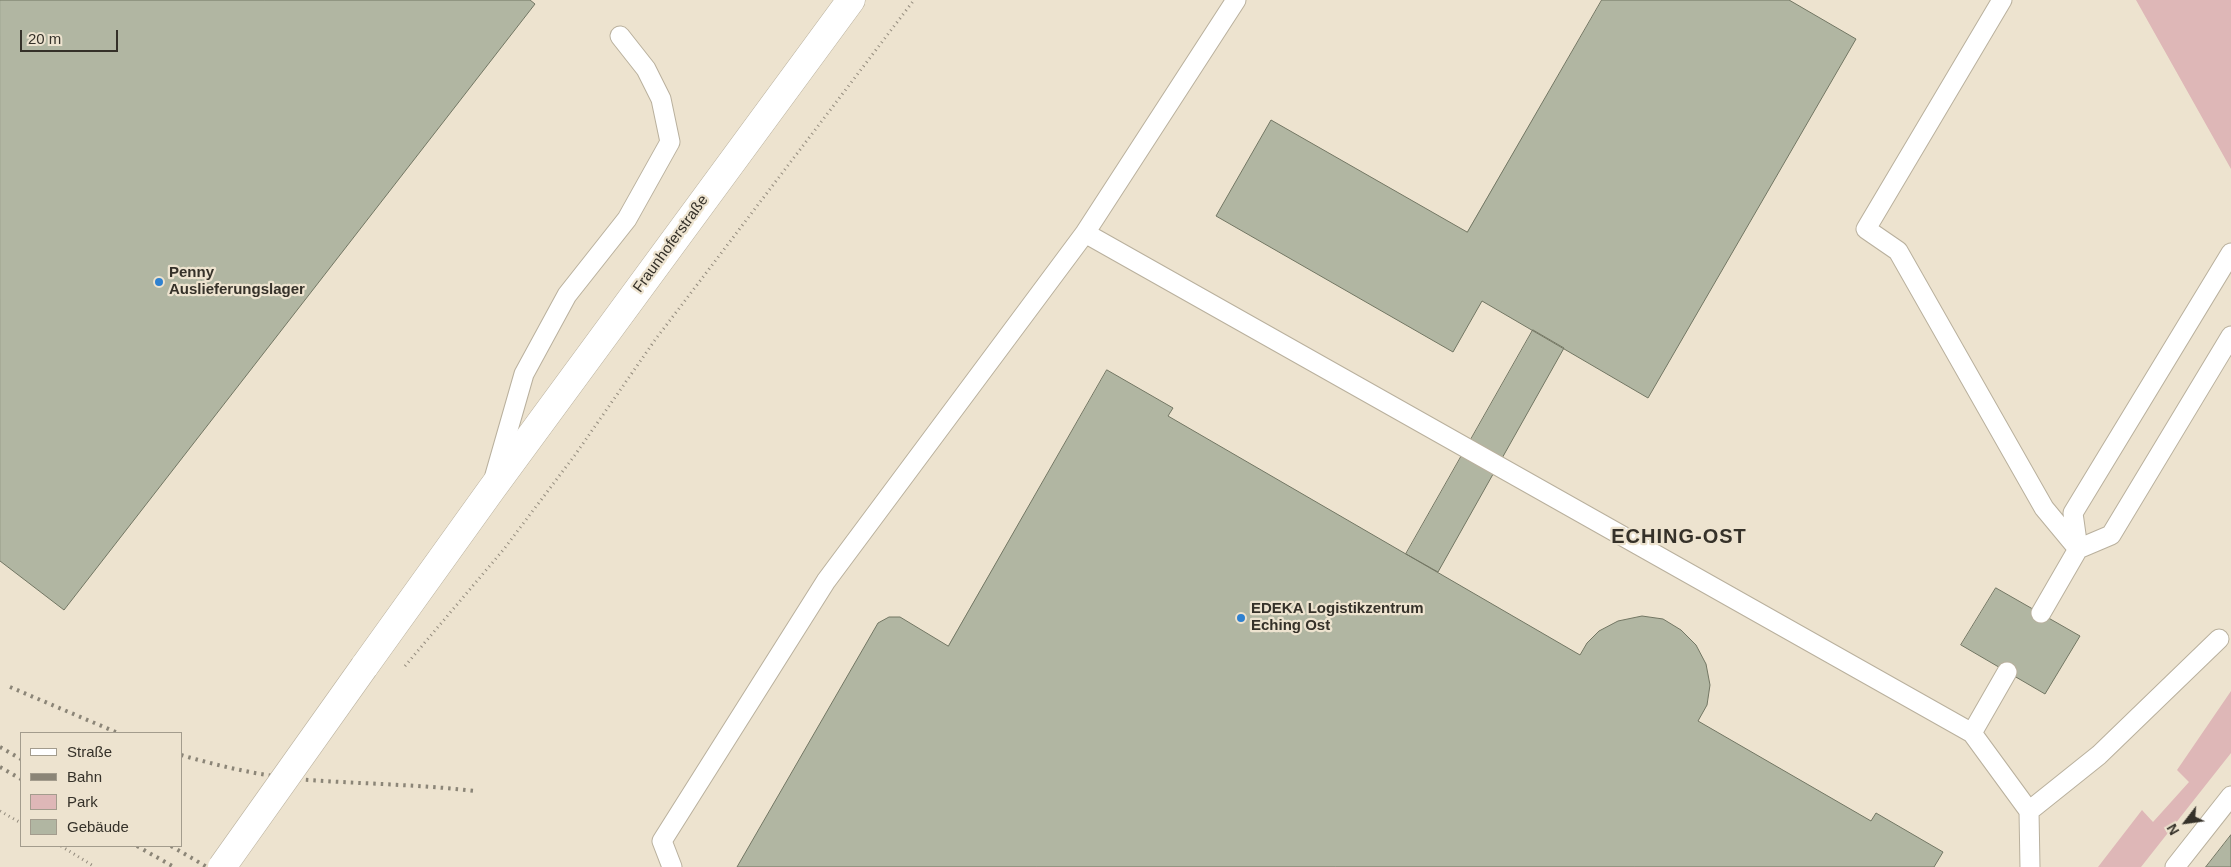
<!DOCTYPE html>
<meta charset="utf-8">
<style>
body{margin:0}
#map{position:relative;width:2231px;height:867px;overflow:hidden;background:#ede3cf;font-family:Helvetica,sans-serif}
canvas{display:block}
.legend{position:absolute;left:20px;top:732px;width:162px;height:115px;box-sizing:border-box;background:#ede3cf;border:1px solid #a39c8d;margin:0;padding:6px 9px;list-style:none;font-size:15px;color:#353129}
.legend li{display:flex;align-items:center;gap:10px;height:25px}
.legend b{width:25px;border:1px solid #a39c8d}
.north{position:absolute;left:2161px;top:797px;width:50px;height:50px;-webkit-text-stroke:4px #ede3cf;paint-order:stroke;rotate:240deg;font-size:14px;font-weight:700;line-height:20px;text-align:center;color:#353129}
.north::after{content:'';display:block;margin:auto;width:18px;height:22px;background:#353129;clip-path:polygon(50% 0,100% 100%,50% 72%,0 100%)}
.scale{position:absolute;left:20px;top:30px;width:98px;height:22px;box-sizing:border-box;border:2px solid #353129;border-top:0;padding-left:6px;font-size:15px;line-height:18px;white-space:nowrap;color:#353129;-webkit-text-stroke:4px #ede3cf;paint-order:stroke}
</style>
<div id="map">
<canvas width="2231" height="867"></canvas>
<ul class="legend">
<li><b style="height:6px;background:#fff"></b>Straße</li>
<li><b style="height:6px;background:#8b8577"></b>Bahn</li>
<li><b style="height:14px;background:#deb7b7"></b>Park</li>
<li><b style="height:14px;background:#b1b6a2"></b>Gebäude</li>
</ul>
<div class="north">N</div>
<div class="scale">20 m</div>
</div>
<script>
const ctx = document.querySelector('canvas').getContext('2d');
ctx.lineJoin = 'round';
function paint(path, color) {
  ctx.fillStyle = color;
  ctx.fill(path, 'evenodd');
}
function strokePath(path, color, width, dash) {
  ctx.strokeStyle = color;
  ctx.lineWidth = width;
  ctx.lineCap = dash ? 'butt' : 'round';
  ctx.setLineDash(dash || []);
  ctx.stroke(path);
}
function drawText(font, color, halo, rows, align = 'center') {
  ctx.font = font + ' Helvetica,sans-serif';
  ctx.lineWidth = 4.5;
  ctx.setLineDash([]);
  ctx.textBaseline = 'middle';
  ctx.strokeStyle = halo;
  ctx.fillStyle = color;
  for (const [text, x, y, turn = 0] of rows) {
    ctx.save();
    ctx.translate(x, y);
    ctx.rotate((+turn || 0) * Math.PI / 180);
    ctx.textAlign = isNaN(turn) ? turn : align;
    if (halo) ctx.strokeText(text, 0, 0);
    ctx.fillText(text, 0, 0);
    ctx.restore();
  }
}
paint(new Path2D(`
 M2136,0H2231V169Z
 M2231,691V753L2141,867H2098L2142,810L2153,822L2189,782L2177,770Z`), '#deb7b7');
const building = new Path2D(`
 M0,0H530L535,4L64,610L0,561Z
 M1602,0H1789L1856,39L1648,398L1482,301L1453,352L1216,216L1271,120L1467,232Z
 M1533,330L1564,348L1438,572L1406,554Z
 M1107,370L1173,408L1168,416L1580,655L1587,643L1599,631L1618,621L1642,616L1663,619L1681,630L1696,645L1706,664L1710,685L1707,705L1698,721L1871,821L1876,813L1943,852L1934,867H737L878,623L889,617H900L948,646Z
 M1996,588L2080,636L2045,694L1961,645Z
 M2231,835V867H2206Z`);
paint(building, '#b1b6a2');
strokePath(building, '#727663', 1);
const service = new Path2D(`
 M2002,0L1866,229L1898,251L2044,508L2078,549
 M1085,233L1236,0
 M495,475L524,374L567,295L627,219L670,142L661,99L646,69L620,36
 M2078,549L2111,535L2231,336
 M2041,613L2078,549L2073,513L2231,253
 M1972,733L2007,672
 M2029,811L2099,755L2219,639
 M672,867L662,841L826,581L1085,233L1972,733L2029,811L2030,867
 M2175,867L2231,796`);
const secondary = new Path2D(`
 M364,667L491,490L851,0`);
strokePath(service, '#b9b09d', 21);
strokePath(secondary, '#b9b09d', 29);
strokePath(new Path2D(`
 M405,666L504,549L575,455L655,340L914,0
 M0,811L21,823
 M61,846L95,867`), '#938b7d', 3, [1, 4]);
strokePath(service, '#fff', 19);
strokePath(secondary, '#fff', 28);
strokePath(new Path2D(`
 M10,687L118,733
 M0,747L21,759
 M181,755C219,766 257,775 297,779C356,784 416,784 475,791
 M0,767L21,779
 M137,846L174,867
 M171,846L207,867`), '#8b8577', 4, [2.5, 5]);
const secondaryBridge = new Path2D(`
 M222,867L364,667`);
strokePath(secondaryBridge, '#b9b09d', 29, []);
strokePath(secondaryBridge, '#fff', 28);
for (const [x, y, r, color] of [
 [159,282,5,"#2f81d0"],
 [1241,618,5,"#2f81d0"]
]) {
  const dot = new Path2D();
  dot.arc(x, y, r, 0, 2 * Math.PI);
  ctx.fillStyle = color;
  ctx.fill(dot);
  strokePath(dot, '#ede3cf', 2);
}
drawText('15px', '#353129', '#ede3cf', [
 ["Fraunhoferstraße",671,244,-54]
]);
drawText('bold 15px', '#353129', '#ede3cf', [
 ["Penny",169,273],
 ["Auslieferungslager",169,290],
 ["EDEKA Logistikzentrum",1251,609],
 ["Eching Ost",1251,626]
], 'left');
ctx.letterSpacing = '1px';
drawText('bold 20px', '#353129', '#ede3cf', [
 ["ECHING-OST",1679,537]
]);
ctx.letterSpacing = '0px';
</script>
